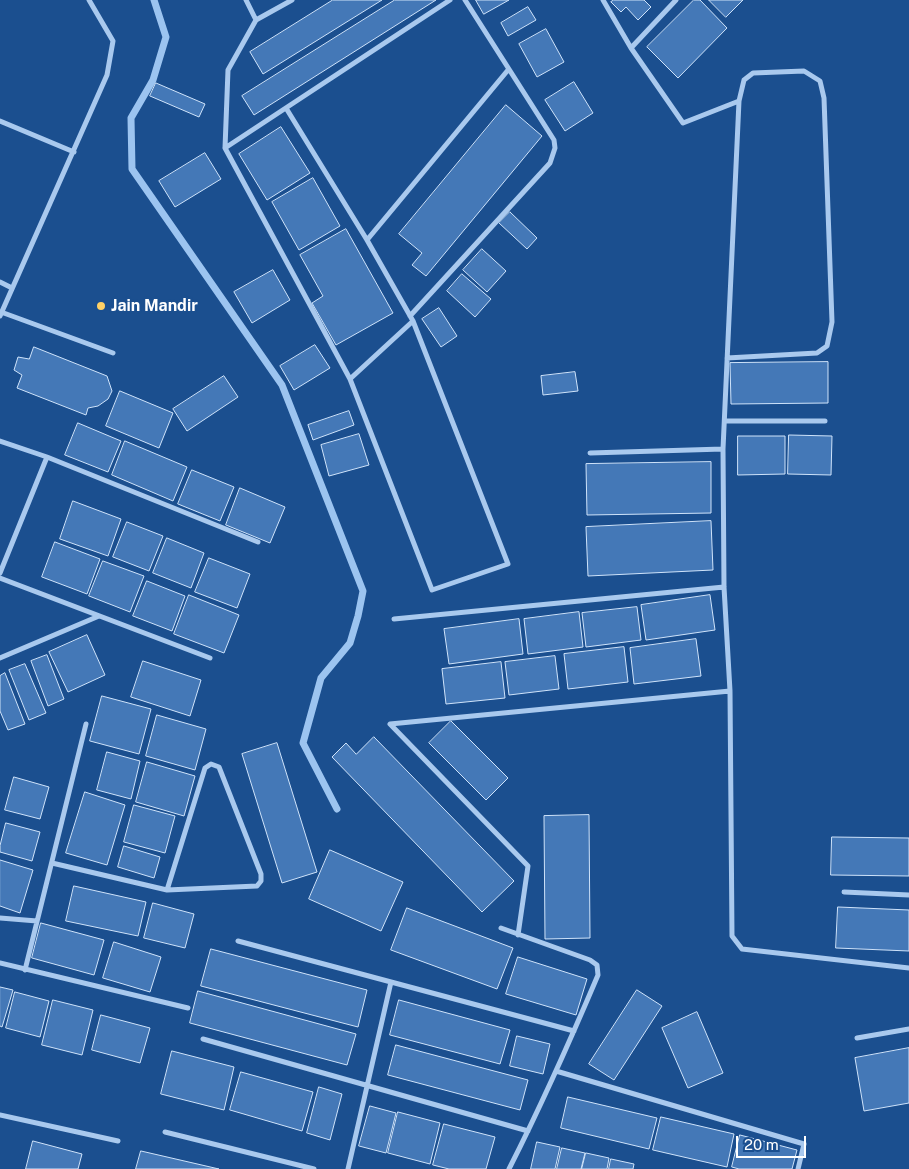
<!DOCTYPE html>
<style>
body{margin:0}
#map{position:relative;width:909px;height:1169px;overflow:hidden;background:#1b4f8f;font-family:"Public Sans",sans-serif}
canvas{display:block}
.scale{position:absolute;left:736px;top:1136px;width:70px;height:22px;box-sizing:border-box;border:2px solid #fff;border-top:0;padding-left:6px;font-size:15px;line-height:18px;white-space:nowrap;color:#fff;-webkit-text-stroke:4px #1b4f8f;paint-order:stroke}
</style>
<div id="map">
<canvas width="909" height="1169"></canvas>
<div class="scale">20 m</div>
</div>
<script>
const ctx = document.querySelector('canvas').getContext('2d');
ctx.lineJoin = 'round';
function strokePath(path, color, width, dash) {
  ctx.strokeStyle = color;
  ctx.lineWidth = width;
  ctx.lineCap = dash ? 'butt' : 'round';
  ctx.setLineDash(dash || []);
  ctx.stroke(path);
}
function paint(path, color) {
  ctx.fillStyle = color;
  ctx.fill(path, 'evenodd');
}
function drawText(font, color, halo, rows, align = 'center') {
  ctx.font = font + ' "Public Sans",sans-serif';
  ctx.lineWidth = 4.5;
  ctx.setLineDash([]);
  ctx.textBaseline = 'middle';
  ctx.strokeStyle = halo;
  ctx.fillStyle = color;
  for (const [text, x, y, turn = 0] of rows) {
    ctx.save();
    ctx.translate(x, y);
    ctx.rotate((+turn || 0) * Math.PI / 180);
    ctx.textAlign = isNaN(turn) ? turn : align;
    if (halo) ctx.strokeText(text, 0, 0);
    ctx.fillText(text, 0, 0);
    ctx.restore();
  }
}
strokePath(new Path2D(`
 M154,0L166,37L153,80L131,118L132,169L282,385L363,591L358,616L350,643L321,678L303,743L337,809`), '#9cc4f0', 7);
const building = new Path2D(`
 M333,0H382L263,74L250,52Z
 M395,0H436L254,115L242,96Z
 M476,0H509L484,14Z
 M614,0H644L651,7L638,20L626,7L621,12L611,2Z
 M694,0H700L727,28L678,78L647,47Z
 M709,0H743L726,17Z
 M528,7L536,20L508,36L501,23Z
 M546,29L564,62L537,77L519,44Z
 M574,82L593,113L565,131L545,100Z
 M156,83L205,104L199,117L150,96Z
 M506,105L542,136L426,276L412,265L422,253L399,234Z
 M281,127L310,173L267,200L239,154Z
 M205,153L221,179L175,207L159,181Z
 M313,178L340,226L299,250L272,202Z
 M510,212L537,238L527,249L499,223Z
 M346,229L393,313L336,345L312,303L323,296L300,255Z
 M482,249L506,271L487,292L463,270Z
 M273,270L290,300L252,323L234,292Z
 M462,274L491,299L475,317L447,291Z
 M439,308L457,336L441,347L422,319Z
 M315,345L330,368L294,390L280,366Z
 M34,347L107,376L112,391L108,399L98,406L88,408L86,415L17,388L22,375L14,370L18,357L29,359Z
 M828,362V403L731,404L730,363Z
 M575,372L578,391L543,395L541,376Z
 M224,376L238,397L187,431L173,409Z
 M120,391L173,413L159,448L106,426Z
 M349,411L354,425L313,440L308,425Z
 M78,423L121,441L108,472L65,455Z
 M359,434L369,465L329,476L321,445Z
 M789,435L832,436L831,475L788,474Z
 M738,436H785V474L738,475Z
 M125,441L187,467L173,501L112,475Z
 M711,462V513L587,515L586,464Z
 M192,470L234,487L220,521L178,504Z
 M240,488L285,507L270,543L226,525Z
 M73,501L121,519L108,556L60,539Z
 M711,521L713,570L588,576L586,527Z
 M127,522L163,536L149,571L113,557Z
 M167,538L204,553L191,588L153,573Z
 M55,542L100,559L87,594L42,577Z
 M209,558L250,574L237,608L195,592Z
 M103,561L144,576L130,612L89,596Z
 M147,581L185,596L172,631L133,616Z
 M189,595L239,615L224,653L174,634Z
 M710,595L715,630L646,640L641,605Z
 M637,607L641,640L586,647L582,613Z
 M579,612L583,647L528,654L524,619Z
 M519,619L523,654L449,664L444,629Z
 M87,635L105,675L68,692L49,652Z
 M696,639L701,676L634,684L630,648Z
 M624,647L628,682L568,689L564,654Z
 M47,655L64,699L48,706L31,661Z
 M555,656L559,689L509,695L505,662Z
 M143,661L201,680L190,716L131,697Z
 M501,662L505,698L446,704L442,669Z
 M25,664L46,713L29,720L9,670Z
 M5,673L25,724L8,730L0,711V676Z
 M102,696L151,709L139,754L90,741Z
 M157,715L206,729L195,770L146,756Z
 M451,721L508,778L486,800L429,743Z
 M374,737L514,881L482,912L332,757L346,743L356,754Z
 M277,743L317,872L282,883L242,754Z
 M107,752L140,761L131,799L97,790Z
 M147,762L195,776L184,816L136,802Z
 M14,777L49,787L40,819L5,810Z
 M85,792L125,805L107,865L66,853Z
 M134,805L175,816L165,853L124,842Z
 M589,815L590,938L545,939L544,816Z
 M6,823L40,832L32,861L0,852V846Z
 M832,837L909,838V876L831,875Z
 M124,846L160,857L154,878L118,867Z
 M330,850L403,882L381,931L309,899Z
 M0,860L33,870L20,913L0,906Z
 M74,886L146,902L138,936L66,921Z
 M153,903L194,914L185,948L144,938Z
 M838,907L909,910V951L836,948Z
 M407,908L513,948L497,989L391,950Z
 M41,923L104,940L94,975L32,958Z
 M114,942L161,957L150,992L103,978Z
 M211,949L367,990L358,1027L201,986Z
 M518,957L587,979L576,1015L506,994Z
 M0,987L13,990L2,1027L0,1026Z
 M637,990L662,1006L614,1080L589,1064Z
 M198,991L356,1034L347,1065L190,1023Z
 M15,992L49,1001L40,1037L6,1028Z
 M53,1000L93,1010L82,1055L42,1045Z
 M399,1000L510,1030L500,1064L390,1035Z
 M697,1012L723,1073L688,1088L662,1028Z
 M101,1015L150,1028L140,1063L92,1050Z
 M517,1036L550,1044L543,1074L510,1066Z
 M396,1045L528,1080L520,1110L388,1075Z
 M909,1048V1103L864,1111L855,1058Z
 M172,1051L234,1067L224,1110L161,1094Z
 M241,1072L313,1092L302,1131L230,1110Z
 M319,1087L342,1094L330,1140L307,1133Z
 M568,1097L657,1118L649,1149L561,1128Z
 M370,1106L396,1113L386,1153L359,1146Z
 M398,1112L440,1123L430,1164L388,1153Z
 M661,1117L734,1134L727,1167L653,1150Z
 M444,1124L495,1137L486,1169H449L433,1165Z
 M740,1135L797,1150L792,1169H739L732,1167Z
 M33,1141L82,1154L78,1169H26Z
 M537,1142L560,1147L555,1169H531Z
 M562,1148L585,1153L581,1169H557Z
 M141,1151L219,1169H136Z
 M586,1153L609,1158L607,1169H582Z
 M611,1159L634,1164L633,1169H609Z`);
paint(building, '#4478b7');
strokePath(building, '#cfe3fa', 1);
strokePath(new Path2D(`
 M246,0L256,20L228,70L225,148L350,379L432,590L508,564L413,321L367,240L286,108
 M603,0L631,48L683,123L739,101
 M256,20L292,0
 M631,48L676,0
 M0,121L74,152
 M225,148L450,0
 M367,240L508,70
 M0,282L12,288
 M1,312L113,353
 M0,316L107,75L113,41L89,0
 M410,316L550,163L555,148L554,140L465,0
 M727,358L817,353L827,346L832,322L824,98L820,81L804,71L753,73L744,80L739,101L723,449L724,587L730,691L732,936L742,949L909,968
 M350,379L413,321
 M725,421H825
 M0,441L47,457L258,542
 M590,453L723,449
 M0,573L47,457
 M0,578L210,658
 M394,619L724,587
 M0,658L99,616
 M52,863L167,890L257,886L261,881V874L219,767L211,764L205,768L167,890
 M844,892L909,895
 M0,918L37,921
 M501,928L590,960L597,965L598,975C570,1041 541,1106 509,1169
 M518,935L528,866L390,724L730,691
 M238,941L574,1031
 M0,963L188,1008
 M25,970L86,724
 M857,1038L909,1029
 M203,1039L528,1131
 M556,1071L804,1144L798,1169
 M0,1115L118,1141
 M165,1132L314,1169
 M348,1169L391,982`), '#a9c9ee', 5);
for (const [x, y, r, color] of [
 [101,306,5,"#ffd166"]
]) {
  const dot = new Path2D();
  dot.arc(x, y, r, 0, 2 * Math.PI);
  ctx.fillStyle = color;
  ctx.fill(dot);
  strokePath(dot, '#1b4f8f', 2);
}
drawText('bold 16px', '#fff', '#1b4f8f', [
 ["Jain Mandir",111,306]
], 'left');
</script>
